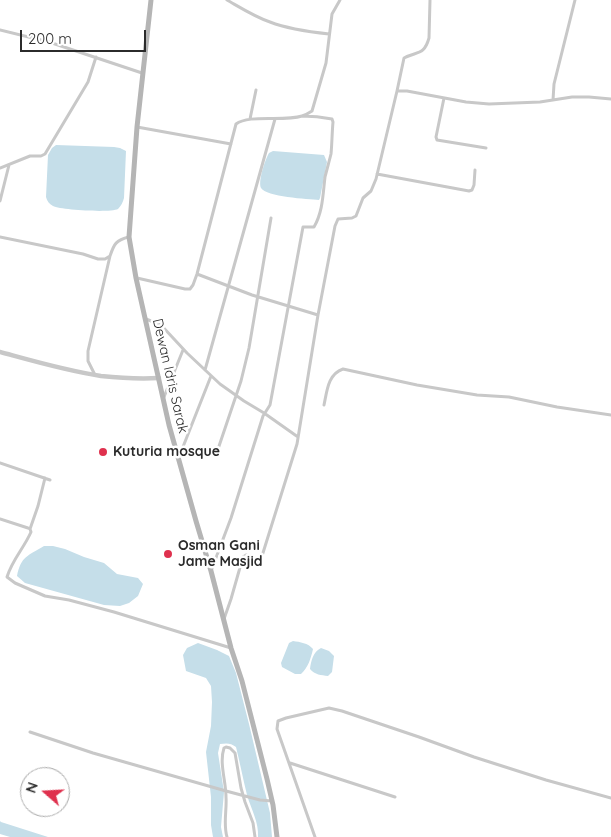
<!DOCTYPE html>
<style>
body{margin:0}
#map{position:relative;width:611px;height:837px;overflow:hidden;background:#fff;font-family:Quicksand,sans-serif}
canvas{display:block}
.north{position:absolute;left:20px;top:767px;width:50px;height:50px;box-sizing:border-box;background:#fff;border:1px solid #aaa;border-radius:50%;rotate:289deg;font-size:14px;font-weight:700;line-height:20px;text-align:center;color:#2b2b2b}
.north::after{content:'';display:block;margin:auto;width:18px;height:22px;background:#df314e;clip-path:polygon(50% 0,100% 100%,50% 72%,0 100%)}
.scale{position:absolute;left:20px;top:30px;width:126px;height:22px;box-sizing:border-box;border:2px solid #2b2b2b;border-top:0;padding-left:6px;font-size:15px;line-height:18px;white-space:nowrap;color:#2b2b2b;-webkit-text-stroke:4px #fff;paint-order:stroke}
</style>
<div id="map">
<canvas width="611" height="837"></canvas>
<div class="north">N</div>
<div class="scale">200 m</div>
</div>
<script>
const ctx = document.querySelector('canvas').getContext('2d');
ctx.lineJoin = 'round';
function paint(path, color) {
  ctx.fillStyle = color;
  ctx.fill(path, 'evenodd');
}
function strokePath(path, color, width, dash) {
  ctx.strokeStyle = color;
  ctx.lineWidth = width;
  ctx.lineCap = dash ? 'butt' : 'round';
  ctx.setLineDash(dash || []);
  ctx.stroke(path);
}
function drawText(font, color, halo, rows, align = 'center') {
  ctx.font = font + ' Quicksand,sans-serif';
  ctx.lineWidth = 5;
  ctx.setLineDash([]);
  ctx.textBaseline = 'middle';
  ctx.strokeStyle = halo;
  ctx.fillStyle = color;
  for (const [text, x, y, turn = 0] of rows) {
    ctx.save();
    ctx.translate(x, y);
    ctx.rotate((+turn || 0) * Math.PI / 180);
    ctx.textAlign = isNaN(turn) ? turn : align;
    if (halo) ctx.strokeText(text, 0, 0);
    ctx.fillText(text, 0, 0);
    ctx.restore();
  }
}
paint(new Path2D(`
 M56,145L114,147L120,148L126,151L124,198C123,202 121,206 118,209C110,213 61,210 53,206C49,204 47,201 46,197L48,155L52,148Z
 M273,151L324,155L327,162L320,198L319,200C308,199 266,197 261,188C258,181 265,160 269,153Z
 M44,546H53L65,549L84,557L104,563L117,574L138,578L143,584L138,596L129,603L120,606L104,605L25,583L17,576C21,556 28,556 44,546Z
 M293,641C300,642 308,643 313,649C311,658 308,668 301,674H295L282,667L281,663L289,643Z
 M198,643L217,650L229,656L236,673L249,724L270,813L272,837H258C259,822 251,809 247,795C243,779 240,763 236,747C231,743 227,743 220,744L218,753L224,792L221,827L223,837H213L211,825V797L206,752L211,726L212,702L211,686L206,678L186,671L183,655L187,648Z
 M321,648L329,651L334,656L332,672L328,676C321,675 315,675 310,669C311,661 313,652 321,648Z
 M0,821L1,822L48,837H10L0,834Z`), '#c5dee9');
strokePath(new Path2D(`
 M227,0C241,8 255,17 270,22C288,29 310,32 329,34
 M0,30L49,42L142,73
 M397,91L404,58C417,51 424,56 429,38L430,0
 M444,98L436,137L437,140L486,148
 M553,100L554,84L575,0
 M250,119L256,90
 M137,127L231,144
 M0,168L30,156H41L45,154L88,82L96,57
 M377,174L469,191L472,190L474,185L475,170
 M0,201L9,165
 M0,237L83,254L98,259H105L110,256
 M197,274L252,295L318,315L335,226L338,219L352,218L356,216L363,198L371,191L376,179L397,91H407L466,102L489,104L540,102L572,97H589L611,99
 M137,278L185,289H190L193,285L197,274L236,124C249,114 283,122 302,116C305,115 309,113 312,111L326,63L332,14L340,0
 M146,319L161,325L187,353L220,384L244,401L264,413L298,437
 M205,370L275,119
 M95,375L88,361V351L110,256C114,244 116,240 129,237
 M164,397L183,350
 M324,405C327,391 328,374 343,369L417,385L477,395L509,397L557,407L611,415
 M216,455L241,381L249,348L271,218
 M179,457L211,376
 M0,463L50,480
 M0,519L28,528L30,529L31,532C24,548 12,560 7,577L15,583L45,596L69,600L114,612L231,648
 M30,529L38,506L45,478
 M211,571L231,518L263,416L270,405L303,227H314C323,212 323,193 325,177C327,169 329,162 331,154C332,144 332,133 333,122L332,119C322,117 313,116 302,116
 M224,619L231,599L243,557L246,555L260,559L262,556L297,444L318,315
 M30,732L93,753L226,791L260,800L272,801
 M290,763L395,797
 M227,837C223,824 227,810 226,797C226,781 219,763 224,748L226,747L230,748L235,753L241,788L245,802L253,823L255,837
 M315,837L277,729L278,721L286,718L329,708L342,711L419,737L474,757L546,780L611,798`), '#c8c8c8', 3);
strokePath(new Path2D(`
 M0,352C33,361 67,371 101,376C120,378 140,379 159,378`), '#c8c8c8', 4.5);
strokePath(new Path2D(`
 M151,0L137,127L129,237L136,278L169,425L196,521L211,571L231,648L242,681L267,779L273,805L277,837`), '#b5b5b5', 5);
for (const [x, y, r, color] of [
 [103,452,5,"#df314e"],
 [168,554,5,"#df314e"]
]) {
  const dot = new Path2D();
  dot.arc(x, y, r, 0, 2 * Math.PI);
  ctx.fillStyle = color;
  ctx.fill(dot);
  strokePath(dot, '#fff', 2);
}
drawText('14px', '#2b2b2b', '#fff', [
 ["Dewan Idris Sarak",170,376,77]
]);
drawText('bold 14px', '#2b2b2b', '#fff', [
 ["Kuturia mosque",113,452],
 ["Osman Gani",178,546],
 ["Jame Masjid",178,562]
], 'left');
</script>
